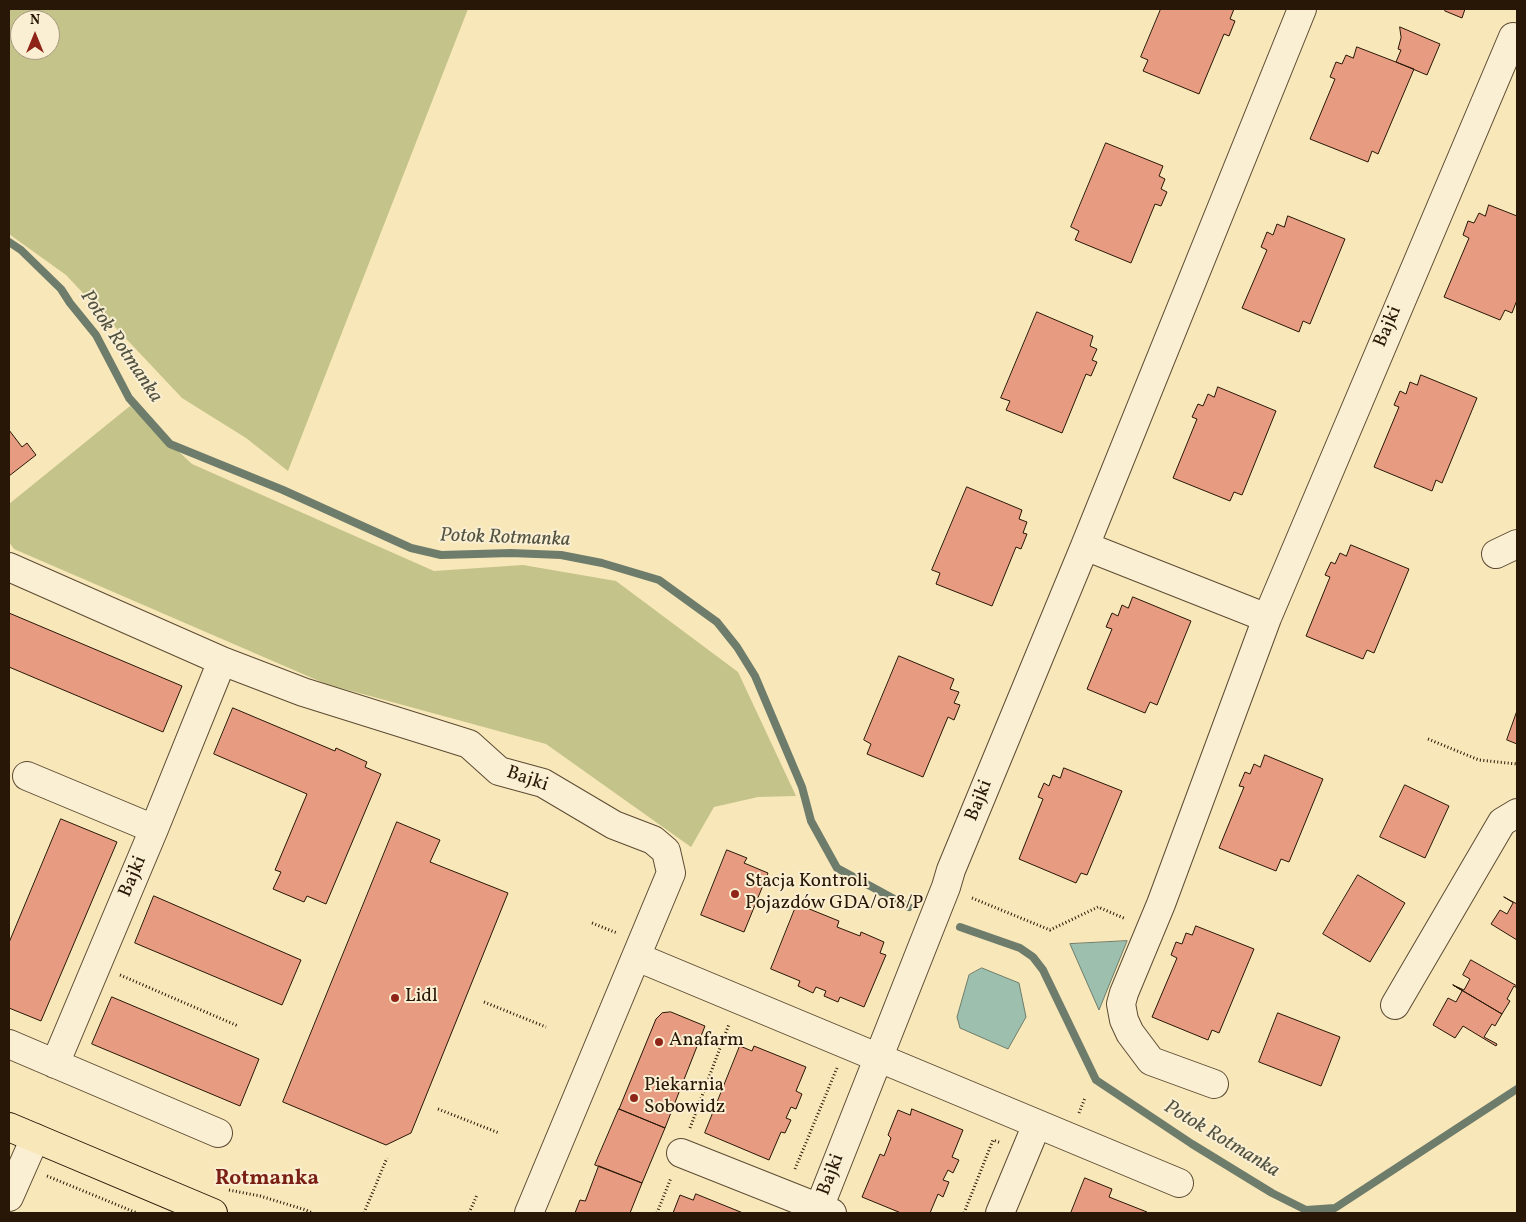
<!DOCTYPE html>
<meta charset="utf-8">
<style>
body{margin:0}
#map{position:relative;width:1526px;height:1222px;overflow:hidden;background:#f8e7b9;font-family:Vollkorn,serif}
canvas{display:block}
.frame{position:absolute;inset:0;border:10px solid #281706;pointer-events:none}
.north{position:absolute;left:10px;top:10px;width:50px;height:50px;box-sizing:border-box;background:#faefd2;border:1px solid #a69980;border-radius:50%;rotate:0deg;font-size:14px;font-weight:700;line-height:20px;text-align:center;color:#281706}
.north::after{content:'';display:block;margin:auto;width:18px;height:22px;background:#8f2418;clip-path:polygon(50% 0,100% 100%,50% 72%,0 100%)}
</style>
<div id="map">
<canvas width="1526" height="1222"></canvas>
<div class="frame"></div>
<div class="north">N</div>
</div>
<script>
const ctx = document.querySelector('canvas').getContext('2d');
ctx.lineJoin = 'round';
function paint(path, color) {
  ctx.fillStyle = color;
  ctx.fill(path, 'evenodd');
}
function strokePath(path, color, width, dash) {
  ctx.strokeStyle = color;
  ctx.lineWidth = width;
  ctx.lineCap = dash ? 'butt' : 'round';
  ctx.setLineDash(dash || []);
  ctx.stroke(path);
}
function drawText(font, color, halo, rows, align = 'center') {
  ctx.font = font + ' Vollkorn,serif';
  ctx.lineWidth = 4;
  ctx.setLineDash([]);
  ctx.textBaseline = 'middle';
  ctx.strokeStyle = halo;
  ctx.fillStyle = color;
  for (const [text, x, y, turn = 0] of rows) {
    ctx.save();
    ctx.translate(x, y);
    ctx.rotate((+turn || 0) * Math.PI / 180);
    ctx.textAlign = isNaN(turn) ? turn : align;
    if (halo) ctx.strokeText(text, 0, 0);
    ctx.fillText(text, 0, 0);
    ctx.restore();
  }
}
paint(new Path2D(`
 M9,9H468L288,471L246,438L182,398L66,275L9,234ZM20,20H50V50H20Z
 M130,406L192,464L434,571L523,565L616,581L738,672L796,796L758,797L714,807L691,847L546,744L326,684L14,549L9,542V504Z`), '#c4c38a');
const water = new Path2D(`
 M1127,941L1099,1010L1070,944Z
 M982,968L1019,983L1026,1017L1008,1049L960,1028L957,1017L969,975Z`);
paint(water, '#9dc0ae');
strokePath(water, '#6e7c6b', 1);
strokePath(new Path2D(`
 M9,242L21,250L61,289L70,303L96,335L129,398L170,444L283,490L411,548L441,555L511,553L561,555L602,563L659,580L717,622L737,647L755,676L802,787L811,821L837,868L909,907
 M960,927L1020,948L1033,957L1043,970L1096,1080L1192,1144L1272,1193L1306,1210L1335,1208L1517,1089`), '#6e7c6b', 8);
const building = new Path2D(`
 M1161,9H1234L1230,19L1235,21L1229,36L1224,34L1199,94L1143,71L1148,60L1141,57Z
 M1446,9H1465L1462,18L1445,11Z
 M1400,27L1440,44L1427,75L1396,62L1401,50L1398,49L1401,38Z
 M1357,47L1414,69L1378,154L1372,151L1368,162L1310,139L1335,79L1330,77L1336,62L1342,64L1346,55L1353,58Z
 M1106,143L1163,166L1159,176L1165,179L1161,189L1167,192L1161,206L1155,204L1131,263L1075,240L1079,231L1071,227Z
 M1489,205L1517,216V300L1512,313L1505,310L1500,320L1444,297L1469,238L1463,235L1468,221L1474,223L1479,213L1485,216Z
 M1288,216L1345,239L1310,324L1303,321L1299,332L1242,308L1267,250L1261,247L1267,232L1273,235L1277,224L1284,227Z
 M1037,312L1093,336L1090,346L1097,349L1092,360L1097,362L1091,376L1086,374L1062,433L1006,410L1010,401L1001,398Z
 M1421,375L1477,398L1442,483L1436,480L1432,491L1374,467L1399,407L1394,405L1400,391L1406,394L1410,382L1417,385Z
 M1218,387L1276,411L1242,495L1234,492L1230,501L1173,478L1197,419L1192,417L1198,404L1203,406L1208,394L1214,397Z
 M9,430L22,447L27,443L36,455L9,476Z
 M967,487L1022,510L1019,519L1027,522L1023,533L1027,534L1021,549L1016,547L992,606L936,584L940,573L932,570Z
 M1351,545L1409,569L1374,653L1367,650L1363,659L1306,636L1330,577L1325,575L1331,562L1335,564L1340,553L1346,556Z
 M1133,597L1191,621L1157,705L1150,702L1145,713L1087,689L1112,629L1106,627L1112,613L1118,616L1122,605L1128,608Z
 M9,613L182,686L163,732L9,667Z
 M899,656L954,679L950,689L959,692L954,703L960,705L954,720L948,717L923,777L867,754L871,744L864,740Z
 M233,708L335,751L336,748L367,762L365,767L381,774L326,904L307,896L304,902L273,889L281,872L275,870L307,794L214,754Z
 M1517,711V744L1507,740Z
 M1265,755L1323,779L1289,862L1281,859L1276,871L1219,848L1244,787L1239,786L1245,772L1250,774L1254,764L1260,767Z
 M1064,768L1122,791L1087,875L1081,873L1076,883L1019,859L1043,799L1038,797L1044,783L1049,786L1053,775L1060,778Z
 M1405,785L1449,806L1425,858L1380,837Z
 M61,819L117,842L41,1021L9,1008V943Z
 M397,822L440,840L430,862L508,893L411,1133L386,1145L283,1102Z
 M727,850L747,858L744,863L768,873L744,932L701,915Z
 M1358,875L1405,903L1370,962L1323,934Z
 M154,896L301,960L282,1005L135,943Z
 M1504,897L1517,904V940L1491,924L1500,910L1507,914L1513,903Z
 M797,904L839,921L837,927L860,936L861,932L884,942L880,953L886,955L864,1007L840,997L838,1002L824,996L826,991L816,987L813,993L798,986L800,981L771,969Z
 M1196,926L1254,949L1219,1033L1212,1030L1208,1040L1152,1017L1177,958L1171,955L1176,942L1182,944L1186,933L1192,935Z
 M1471,960L1517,986V988L1514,986L1507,999L1510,1001L1502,1014L1453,985L1464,990L1470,979L1463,975Z
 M1453,985L1502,1014L1495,1026L1492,1024L1484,1037L1497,1044L1496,1046L1463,1026L1455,1038L1433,1025L1448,998L1456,1002L1462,991Z
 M112,997L259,1059L240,1106L92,1044Z
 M671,1012L705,1026L665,1128L619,1109L656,1019L662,1013Z
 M1278,1013L1340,1037L1321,1086L1259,1062Z
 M740,1046L752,1051L754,1046L806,1067L796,1091L802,1094L796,1109L791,1107L786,1118L791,1120L785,1133L781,1132L769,1160L705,1133Z
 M619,1109L665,1128L642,1183L595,1165Z
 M912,1109L963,1130L952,1157L959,1160L953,1173L948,1170L943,1180L949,1182L943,1197L938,1194L930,1213H901L862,1197L880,1154L884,1156L891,1138L888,1135L898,1110L910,1115Z
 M599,1166L642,1183L630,1213H575L580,1200L585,1201Z
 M1085,1178L1112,1189L1109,1197L1147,1212V1213H1071Z
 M696,1194L743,1213H673L680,1195L693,1200Z`);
paint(building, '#e79c81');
strokePath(building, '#281706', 1);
const minor = new Path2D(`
 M1085,546L1267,618
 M1496,554L1517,544
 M9,567L222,661L303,692L469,744L499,771L543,783L614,825L653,840L666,851L671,873L529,1213
 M27,776L154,829
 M637,957L1179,1183
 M1395,1005L1502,822L1517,813
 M9,1044L218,1133
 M55,1064L154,829L222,661
 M1214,1084L1151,1061L1130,1033L1124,1020L1121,1004L1124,993L1161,904L1267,618L1513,37
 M681,1153L832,1213
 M9,1197L35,1138
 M817,1213L946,887L951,870L1085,546L1302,9
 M1000,1213L1037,1124`);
const major = new Path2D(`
 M9,1127L213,1213`);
strokePath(minor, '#5c4b33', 30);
strokePath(major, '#281706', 30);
strokePath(new Path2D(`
 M1428,739L1479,760L1517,764
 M972,898L1050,930L1098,907L1126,919
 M592,923L617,933
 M120,975L238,1026
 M484,1002L546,1027
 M438,1109L499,1133
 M1079,1113L1085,1098
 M690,1128L729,1024
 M795,1169L837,1068
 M47,1176L137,1213
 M229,1190L260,1196L306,1210L312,1213
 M364,1213L387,1158
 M469,1213L477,1195
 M657,1213L671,1178
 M964,1213L993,1140L1001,1143`), '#281706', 3, [1, 2.5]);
strokePath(minor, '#faefd2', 28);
strokePath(major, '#f8e7b9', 28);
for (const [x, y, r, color] of [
 [735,894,5,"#8f2418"],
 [395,998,5,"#8f2418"],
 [659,1042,5,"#8f2418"],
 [634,1098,5,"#8f2418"]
]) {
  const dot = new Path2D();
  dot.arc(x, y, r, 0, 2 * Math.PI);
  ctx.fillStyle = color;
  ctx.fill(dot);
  strokePath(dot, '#faefd2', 2);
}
drawText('19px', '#281706', '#faefd2', [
 ["Bajki",1389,327,-67],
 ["Bajki",527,780,19],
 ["Bajki",980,801,-68],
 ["Bajki",134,877,-67],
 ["Bajki",832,1175,-69]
]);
drawText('19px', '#281706', '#faefd2', [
 ["Stacja Kontroli",745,883],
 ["Pojazdów GDA/018/P",745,905],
 ["Lidl",405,998],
 ["Anafarm",669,1042],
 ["Piekarnia",644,1087],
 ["Sobowidz",644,1109]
], 'left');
drawText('italic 20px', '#515241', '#faefd2', [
 ["Potok Rotmanka",120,347,56],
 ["Potok Rotmanka",505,539,2],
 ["Potok Rotmanka",1221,1140,31]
]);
drawText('bold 21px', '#7a1f14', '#faefd2', [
 ["Rotmanka",267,1180]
]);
</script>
